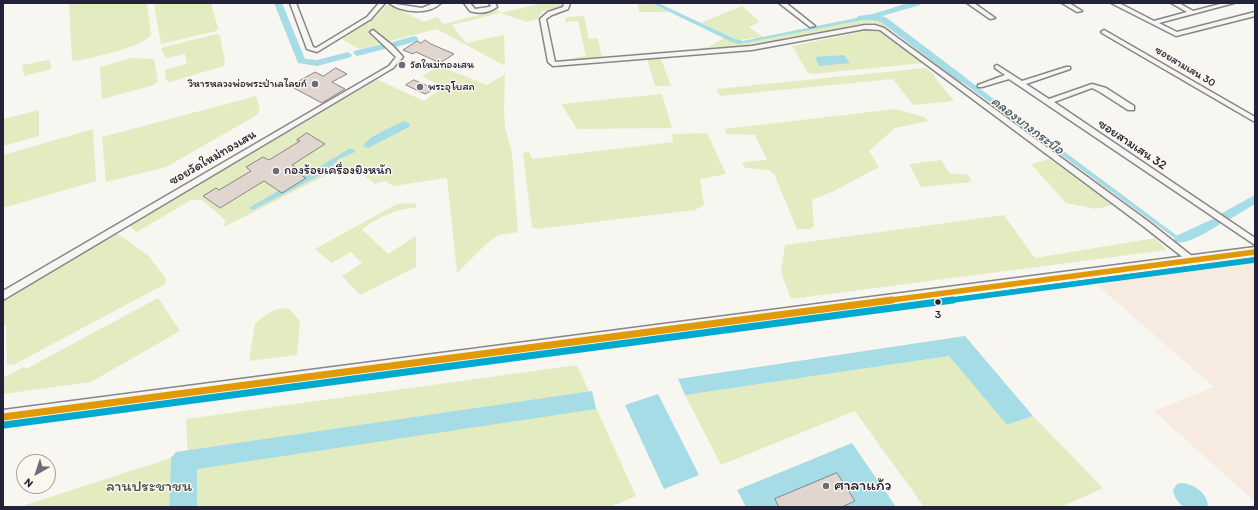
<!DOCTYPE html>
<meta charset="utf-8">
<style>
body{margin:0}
#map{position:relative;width:1258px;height:510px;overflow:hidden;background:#f8f6f0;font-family:Itim,sans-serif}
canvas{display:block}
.frame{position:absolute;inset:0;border:4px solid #22223b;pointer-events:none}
.north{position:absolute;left:16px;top:454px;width:40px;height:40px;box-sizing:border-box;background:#fbf7ec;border:1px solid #a4a2a5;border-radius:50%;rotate:219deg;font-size:11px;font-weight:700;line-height:16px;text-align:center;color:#22223b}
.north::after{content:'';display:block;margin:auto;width:14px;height:18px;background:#6d6c7a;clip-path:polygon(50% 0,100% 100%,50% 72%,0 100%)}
</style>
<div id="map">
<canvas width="1258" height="510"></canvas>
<div class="frame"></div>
<div class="north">N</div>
</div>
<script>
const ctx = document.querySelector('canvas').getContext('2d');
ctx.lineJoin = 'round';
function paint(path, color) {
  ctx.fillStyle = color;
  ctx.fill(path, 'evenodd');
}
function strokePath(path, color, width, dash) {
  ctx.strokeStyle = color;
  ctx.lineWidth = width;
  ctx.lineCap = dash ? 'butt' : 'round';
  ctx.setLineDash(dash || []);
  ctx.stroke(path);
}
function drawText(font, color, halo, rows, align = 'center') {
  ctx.font = font + ' Itim,"Playpen Sans Thai",sans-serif';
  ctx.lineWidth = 3;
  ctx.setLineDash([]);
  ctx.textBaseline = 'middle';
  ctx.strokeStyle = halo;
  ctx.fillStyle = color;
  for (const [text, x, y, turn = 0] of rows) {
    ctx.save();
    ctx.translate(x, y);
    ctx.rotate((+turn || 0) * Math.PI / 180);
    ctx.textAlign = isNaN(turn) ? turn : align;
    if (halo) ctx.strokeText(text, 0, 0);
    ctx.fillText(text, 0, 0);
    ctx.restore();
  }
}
paint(new Path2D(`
 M1255,258V502L1154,411L1214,387L1097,285Z`), '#f6eae1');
paint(new Path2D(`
 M69,3H147L151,34C145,47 90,58 76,61L72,60Z
 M165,3H211L218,28L216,31L161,44L154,5Z
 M542,3H562L563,6L543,11L537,19L527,22L500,13L452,25L466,43L503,35L504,36L505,66L437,29L359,49L342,39L374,19L388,4L424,22L437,17L444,24L498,10L501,13Z
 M637,3H650L669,12H639Z
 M742,6L760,22L749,27L763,37L738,40L700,23Z
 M584,16L589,39L598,38L602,58L573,61V58L586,56L578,21L565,22L566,17Z
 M875,17L883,20L941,66L937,67C917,51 896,28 872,22L757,45L700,50L698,48L709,47L724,38L739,44Z
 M869,30L885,34L924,63L812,74L808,73L792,46Z
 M217,34L220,36L225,62L224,66L170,82L166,80L165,71L167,69L187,64L185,54L166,58L161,49L164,47Z
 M132,58L154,59L158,82L151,86L102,99L100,67Z
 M647,59H661L671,86H655Z
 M49,60L52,67L49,70L24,76L22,65Z
 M439,66L487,85L505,74L504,110L505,127L512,153L518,232L499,235L487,243L457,273L447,178L393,186L385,181L375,184L364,175H358L348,167L336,170L224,227L225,220L202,200H191L137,232L129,226L361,89L374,80L376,79L424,101L443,87L422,76Z
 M926,68L935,75L934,76L954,101L913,105L893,79L720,96L716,89Z
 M662,94L672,128L577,129L561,104Z
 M256,96L260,109L257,115L166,167L106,182L102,137Z
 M896,109L924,117L929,121L895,128L869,151L879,167L834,191L812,200L814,226L810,229H797L774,174L769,170L745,168L742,162L767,160L755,135L727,134L724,129Z
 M39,110V136L3,146V119Z
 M93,129L96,181L3,208V155Z
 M707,133L726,174L700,179L704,205L695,210L536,229L532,227L523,153L529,152L532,159L673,142L672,134Z
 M1049,159L1112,205L1096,209L1066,203L1031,164Z
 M941,160L949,173L969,175L971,182L921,187L909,164Z
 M408,203L416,204V208C395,208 379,218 362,229L388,254L416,236V267L360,295L342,276L362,263L351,252L332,263L315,249L393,206L399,204Z
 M1004,215L1035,258L1155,238L1167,250L791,299L781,272L785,245Z
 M118,234L148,255L166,279L165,284L15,364L7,365L6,325L3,327V299L113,235Z
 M158,298L180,331L91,382L3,394V378L24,367L26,369Z
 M284,308L289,309L300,321L297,355L249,361L255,324C263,316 273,309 284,308Z
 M949,356L1007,425L1033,416L1103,488L1061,507H924L855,411L721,465L685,395Z
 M577,365L636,496L610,507H190L186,419Z
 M171,458L169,507H19Z`), '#e3ecc0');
paint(new Path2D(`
 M651,3H658L735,39L743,41L876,14L878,17L739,44L732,42Z
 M915,40L947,64L941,66L911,41Z
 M844,55L850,63L819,66L815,57Z
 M954,69L963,76L1184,241L1180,242L947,71Z
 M405,121L410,124L409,127L368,148L363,146C368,136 394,126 405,121Z
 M349,149H354L355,152L339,159L324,173L253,210L249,208Z
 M965,336L1033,416L1007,425L949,356L685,395L678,379Z
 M592,391L596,409L197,469V507H169L171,458L176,452Z
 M658,394L699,475L664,489L625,405Z
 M852,443L896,507H746L737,490Z
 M1181,483C1194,484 1208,493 1208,507H1184C1178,503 1174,497 1173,490L1177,484Z`), '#a5dce5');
paint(new Path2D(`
 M274,3H282L305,59L317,60L348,52L352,55L351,57L317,66L298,63Z
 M908,3H921L920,5L882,16L887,18L966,78L968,80L966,82H960L881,22C872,18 862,22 857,18L858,16L873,14Z
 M414,36L417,37L418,39L417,41L396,47L392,44L393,42Z
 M382,44L386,47L385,49L357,56L353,53L354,51Z
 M1255,195V204L1230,219H1222L1220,216L1222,213Z
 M1215,218L1219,219L1221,222L1219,225C1209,231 1187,245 1176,242L1174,239L1176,236Z`), '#a5dce5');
const building = new Path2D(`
 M425,40L431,44L454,54L440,63L416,52L413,54L403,50L417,41L421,43Z
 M336,68L347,74L332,82L345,89L322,103L290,86L315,72L323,76Z
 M414,80L434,89L425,94L406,85Z
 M307,133L325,144L292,165L302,171L299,174L306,178L282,193L264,181L220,208L203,196L216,188L219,190L251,171L246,167L263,157L269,160L300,141L297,140Z
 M837,473L855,501L842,507H779L775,499Z`);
paint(building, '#e1d5d0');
strokePath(building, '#878688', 1);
const minor = new Path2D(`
 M290,3H296L313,47L316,48L367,17L379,3H385L371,19L317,52L307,49Z
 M389,3L422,8L434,3H441C429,15 402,13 389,3Z
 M464,3H470L475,9L489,7L491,6L489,3H495L497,7C489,13 479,14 470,11Z
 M564,3H570L568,9L552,15L546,19L555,62L752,46L865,25H875L884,28L1149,222L1197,260L1195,262H1189L1143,226L880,30L865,29L752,50L553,66L548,62L540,19L548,12L563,7Z
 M779,3H786L815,26L810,27Z
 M967,3H974L995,18L990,19Z
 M1062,3H1069L1082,11L1077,12Z
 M1111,3H1119L1154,21L1187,12L1171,3H1179L1193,11L1224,3H1234L1159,23L1177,32L1255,12V16L1176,36Z
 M373,30L393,46L403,57L393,68L3,300V291L389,66L396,57L371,33L370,32Z
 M1104,30L1255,117V122L1102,33L1101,32Z
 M997,65L1022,81L1066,67H1070V69L1026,84L1049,99L1092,84L1106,88L1134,106V110H1128L1100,92L1092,88L1054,102L1255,238V245L1009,79L982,87H978V85L1005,75L995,68V66Z`);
const secondary = new Path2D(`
 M1255,247V257L3,424V410Z`);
strokePath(minor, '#878688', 3);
strokePath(secondary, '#878688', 3);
paint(minor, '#f6f5f1');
paint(secondary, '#f6f5f1');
strokePath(new Path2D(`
 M884,301L1255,252`), '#e29906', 5.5);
strokePath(new Path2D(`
 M3,417L892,300`), '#e29906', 7);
strokePath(new Path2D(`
 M945,301L1255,260`), '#00a9ce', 5.5);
strokePath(new Path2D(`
 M4,425L953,300`), '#00a9ce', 7);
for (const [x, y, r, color] of [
 [402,65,4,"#6d6c7a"],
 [315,84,4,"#6d6c7a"],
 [420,87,4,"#6d6c7a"],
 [276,171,4,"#6d6c7a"],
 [938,302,3.5,"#22223b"],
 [826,486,4,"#6d6c7a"]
]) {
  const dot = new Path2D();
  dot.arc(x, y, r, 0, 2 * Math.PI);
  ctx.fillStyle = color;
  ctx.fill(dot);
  strokePath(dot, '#fbf7ec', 1.5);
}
drawText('11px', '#22223b', '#fbf7ec', [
 ["วัดใหม่ทองเสน",410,65],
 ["วิหารหลวงพ่อพระป่าเลไลยก์",307,84,"right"],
 ["พระอุโบสถ",428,87]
], 'left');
drawText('11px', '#22223b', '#fbf7ec', [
 ["ซอยสามเสน 30",1185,67,31]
]);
drawText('12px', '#22223b', '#fbf7ec', [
 ["3",938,315]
]);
drawText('13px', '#22223b', '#fbf7ec', [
 ["ซอยสามเสน 32",1132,145,34],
 ["ซอยวัดใหม่ทองเสน",213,158,-30]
]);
drawText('13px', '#22223b', '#fbf7ec', [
 ["กองร้อยเครื่องยิงหนัก",284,171]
], 'left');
drawText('italic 14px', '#3f576d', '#fbf7ec', [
 ["คลองบางกระบือ",1027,126,37]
]);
drawText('16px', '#22223b', '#fbf7ec', [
 ["ศาลาแก้ว",834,486]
], 'left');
drawText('16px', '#4e5252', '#fbf7ec', [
 ["ลานประชาชน",149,487]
]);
</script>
